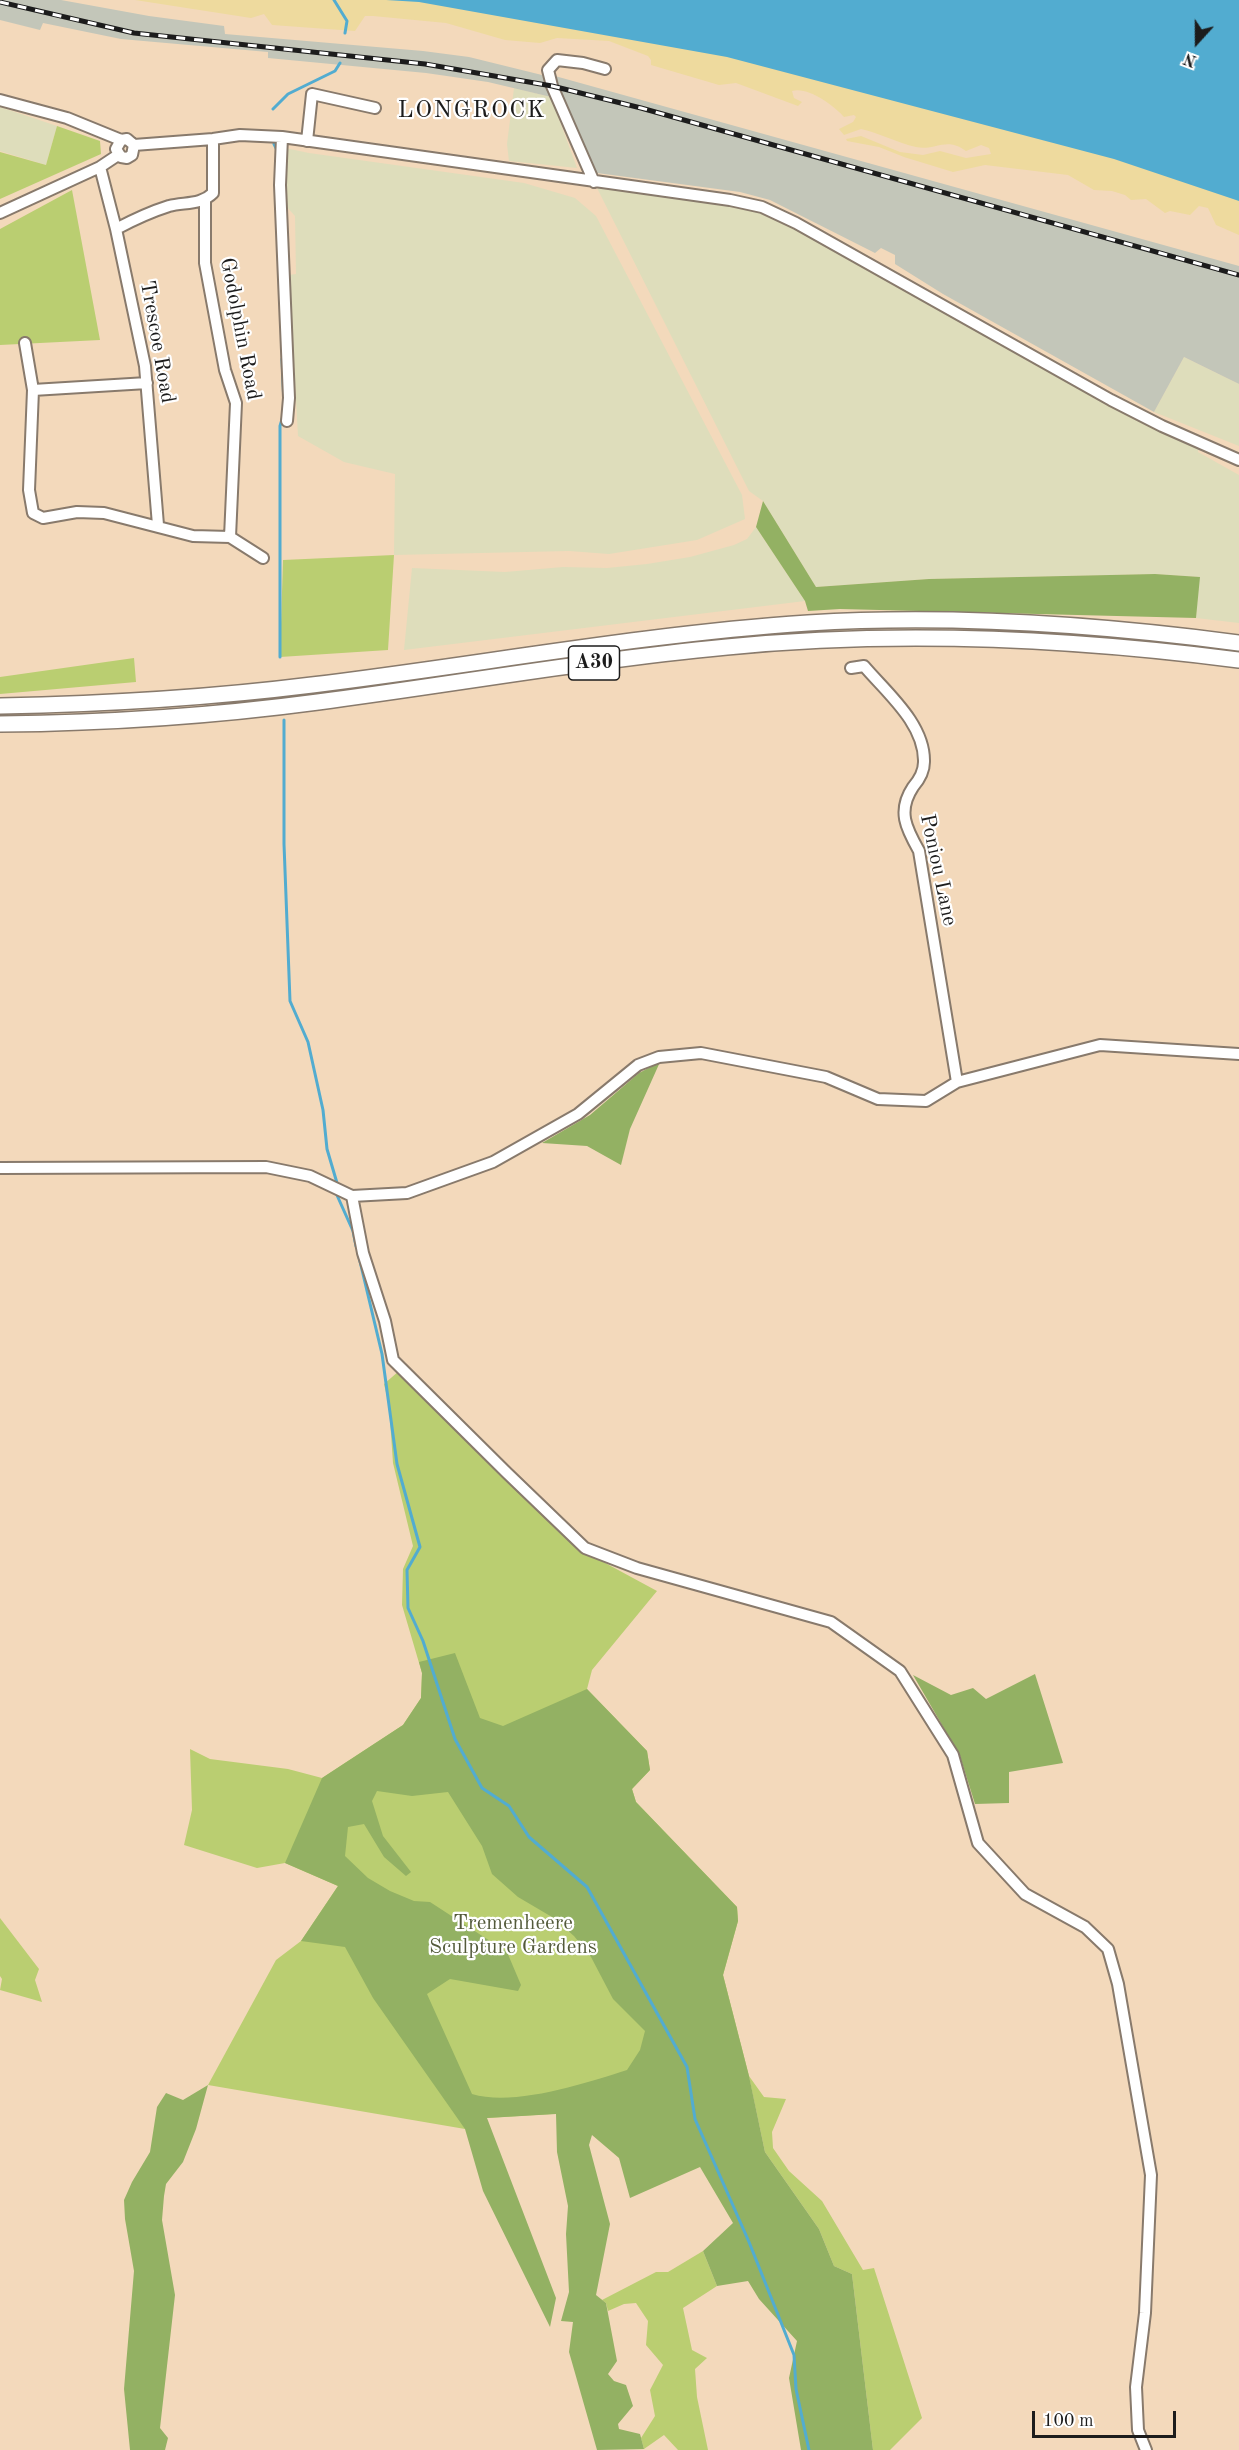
<!DOCTYPE html>
<style>
body{margin:0}
#map{position:relative;width:1239px;height:2450px;overflow:hidden;background:#f3d9bb;font-family:"Old Standard TT",serif}
canvas{display:block}
.north{position:absolute;left:1167px;top:12px;width:60px;height:60px;-webkit-text-stroke:4px #fff;paint-order:stroke;rotate:201deg;font-size:16px;font-weight:700;line-height:24px;text-align:center;color:#1c1c1c}
.north::after{content:'';display:block;margin:auto;width:21px;height:27px;background:#1c1c1c;clip-path:polygon(50% 0,100% 100%,50% 72%,0 100%)}
.scale{position:absolute;left:1032px;top:2411px;width:144px;height:27px;box-sizing:border-box;border:3px solid #1c1c1c;border-top:0;padding-left:8px;font-size:18px;line-height:21px;white-space:nowrap;color:#1c1c1c;-webkit-text-stroke:4px #fff;paint-order:stroke}
</style>
<div id="map">
<canvas width="1239" height="2450"></canvas>
<div class="north">N</div>
<div class="scale">100 m</div>
</div>
<script>
const ctx = document.querySelector('canvas').getContext('2d');
ctx.lineJoin = 'round';
function paint(path, color) {
  ctx.fillStyle = color;
  ctx.fill(path, 'evenodd');
}
function strokePath(path, color, width, dash) {
  ctx.strokeStyle = color;
  ctx.lineWidth = width;
  ctx.lineCap = dash ? 'butt' : 'round';
  ctx.setLineDash(dash || []);
  ctx.stroke(path);
}
function drawText(font, color, halo, rows, align = 'center') {
  ctx.font = font + ' "Old Standard TT",serif';
  ctx.lineWidth = 4.5;
  ctx.setLineDash([]);
  ctx.textBaseline = 'middle';
  ctx.strokeStyle = halo;
  ctx.fillStyle = color;
  for (const [text, x, y, turn = 0] of rows) {
    ctx.save();
    ctx.translate(x, y);
    ctx.rotate((+turn || 0) * Math.PI / 180);
    ctx.textAlign = isNaN(turn) ? turn : align;
    if (halo) ctx.strokeText(text, 0, 0);
    ctx.fillText(text, 0, 0);
    ctx.restore();
  }
}
paint(new Path2D(`
 M514,88L551,97L577,168L509,161L507,144Z
 M0,107L57,126L46,165L0,151Z
 M285,148L309,153L524,183L575,198L596,216L742,495L745,519L697,540L609,554L569,551L394,555L395,474L344,462L298,436L289,275L296,274L295,216L285,205Z
 M594,182L762,207L1200,443L1198,452L1239,475V623L1196,618L1199,577L1155,574L929,579L816,587L763,501L749,491Z
 M1184,357L1239,384V446L1154,412Z
 M756,527L805,601L404,650L412,568L505,572L563,567L607,568L647,564L690,557L734,545L747,539Z`), '#deddbb');
paint(new Path2D(`
 M0,0H61L149,16L224,26L225,34L423,51L469,57L542,75L551,97L488,82L426,73L268,58V52L121,39L43,23L40,30L0,20Z
 M555,76L1239,266V384L1184,357L1154,412L943,294L895,264V255L881,248L875,253L770,200L740,192L597,173L579,138Z`), '#c3c6b9');
paint(new Path2D(`
 M57,126L100,141L101,154L0,199V152L46,165Z
 M72,190L100,340L0,345V229Z
 M394,555L388,650L280,657L283,560Z
 M134,658L136,682L0,694V677Z
 M399,1371L522,1496L596,1558L657,1591L592,1670L587,1689L647,1751L650,1770L632,1789L636,1802L737,1907L738,1921L723,1975L749,2076L764,2097L786,2099L772,2132L773,2148L789,2171L822,2201L863,2270L874,2268L922,2418L890,2450H873L852,2274L834,2266L819,2229L765,2152L749,2077L585,2112L487,2118L465,2129L208,2085L276,1960L301,1941L338,1886L285,1863L257,1868L184,1845L192,1810L190,1749L210,1759L288,1769L322,1778L403,1725L421,1698L422,1673L402,1605L403,1569L413,1546L393,1463L389,1405L384,1384Z
 M0,1918L39,1969L35,1980L42,2002L0,1990L2,1979L0,1976Z
 M703,2251L717,2286L683,2308L692,2350L707,2358L695,2369L697,2397L708,2450H678L664,2435L644,2449L641,2438L655,2416L650,2390L663,2365L646,2345L648,2321L636,2303L624,2304L608,2311L606,2303L602,2300L656,2272H668Z`), '#bace71');
paint(new Path2D(`
 M763,501L816,587L929,579L1155,574L1200,577L1196,618L840,609L808,611L805,601L756,527Z
 M660,1062L630,1129L621,1165L587,1146L542,1143L590,1115L639,1073Z
 M455,1653L480,1718L503,1726L587,1689L647,1751L650,1770L632,1789L636,1802L737,1907L738,1921L723,1975L749,2076L765,2152L819,2229L834,2266L852,2274L873,2450H801L789,2378L797,2341L759,2299L748,2281L717,2286L703,2251L733,2223L700,2167L630,2198L619,2158L592,2135L589,2145L610,2224L596,2295L606,2303L617,2361L608,2374L614,2381L626,2385L633,2406L618,2424L619,2429L640,2434L644,2449L597,2450L569,2352L573,2322L561,2321L569,2292L566,2234L568,2206L557,2152L556,2114L487,2118L556,2298L550,2327L483,2191L465,2129L373,1998L345,1947L301,1941L338,1886L285,1863L322,1778L403,1725L421,1698L422,1673L419,1662ZM377,1791L412,1796L448,1792L482,1846L492,1874L518,1897L552,1917L574,1936L591,1957L613,1999L645,2031L640,2050L627,2070C586,2083 514,2107 472,2094L427,1994L450,1979L518,1991L521,1985L507,1952L430,1902L414,1901L390,1891L368,1878L345,1856L348,1827L364,1824L384,1857L406,1876L411,1872L383,1836L372,1801Z
 M1035,1674L1063,1763L1009,1772V1803L975,1804L960,1756L913,1675L951,1695L973,1688L986,1699Z
 M208,2085L196,2129L183,2162L166,2184L164,2196L162,2220L175,2295L160,2428L168,2438L165,2450H130L124,2389L134,2271L125,2219L124,2200L132,2182L150,2152L157,2107L166,2093L183,2100Z`), '#93b163');
paint(new Path2D(`
 M135,0H1239V235L1216,225L1208,208L1199,206L1190,215L1170,211L1165,213L1146,199L1131,200L1125,195L1112,191L1094,190L1068,175L985,165L953,172L904,157L879,147L847,141L846,139L861,136L900,152L923,155L940,151L966,158L991,154L989,148L981,145L966,151C946,136 936,151 916,147C897,143 880,133 861,129L844,135L839,129L853,122L856,117L854,115L844,117C834,105 807,86 792,91L794,98L802,102L798,106L736,83L719,85L651,65V60L648,56L609,41L557,38L540,43L505,40L446,23L373,16H365L355,31L272,25L264,14L251,18Z`), '#eeda9e');
paint(new Path2D(`
 M386,0H1239V201L1114,159L727,57L419,2Z`), '#52acd0');
strokePath(new Path2D(`
 M334,0L347,21L345,33
 M273,109L288,94L335,71L340,63
 M274,144L278,152
 M282,359L284,404
 M280,657V426L283,416
 M284,720V844L290,1001L308,1042L323,1110L327,1149L337,1183
 M336,1193L353,1231L356,1246
 M358,1253L382,1354L397,1464L420,1547L407,1570L408,1608L423,1641L455,1739L482,1788L509,1806L529,1837L587,1887L687,2067L695,2119L749,2242L794,2355L796,2389L809,2450`), '#52acd0', 3);
const minor = new Path2D(`
 M0,100L67,118L121,140L127,139L134,145L213,139L240,135L282,137L730,200L762,207L796,223L1111,400L1162,426L1239,460
 M282,137L280,185L289,398L287,421
 M121,140L116,149L121,157L127,158L132,155L134,145
 M307,141L312,94L375,108
 M100,167L116,229L145,366L158,525
 M594,182L552,86L548,70L557,60L583,63L605,69
 M205,200V263L225,370L236,403L230,537
 M0,213L100,167L118,155
 M116,229C133,220 150,212 169,206C185,202 201,205 213,193V139
 M25,343L33,390
 M147,383L33,390L29,490L33,513L43,518L77,512L104,513L193,536L230,537L263,558
 M851,668L864,666C887,693 925,724 924,762C924,772 919,780 913,787C897,811 906,828 919,851L957,1082
 M0,1168L266,1167L310,1176L352,1196L407,1193L493,1162L578,1114L638,1065L659,1057L701,1053L826,1077L878,1099L926,1101L957,1082L1100,1045L1239,1054
 M352,1196L363,1253L385,1321L393,1360L507,1473L585,1548L637,1568L831,1622L900,1671L953,1755L978,1843L1025,1894L1085,1927L1108,1949L1118,1984L1151,2175L1145,2313L1136,2387L1138,2430L1146,2450`);
const highway = new Path2D(`
 M0,706C104,704 208,698 312,685C477,665 642,634 808,623C952,614 1096,624 1239,643
 M0,724C106,723 213,716 318,702C455,684 590,660 727,647C898,630 1069,638 1239,660`);
strokePath(minor, '#887a6c', 14);
strokePath(highway, '#887a6c', 18);
strokePath(minor, '#fff', 10);
strokePath(highway, '#fff', 15);
const rail = new Path2D(`
 M0,2L134,33L425,64L552,86L641,108L1239,275`);
strokePath(rail, '#1c1c1c', 5);
strokePath(rail, '#fff', 3, [9]);
for (const [x, y, w] of [
 [594,663,51]
]) {
  const box = new Path2D();
  box.roundRect(x - w / 2, y - 17, w, 34, 4.5);
  ctx.fillStyle = '#fff';
  ctx.fill(box);
  strokePath(box, '#1c1c1c', 1.5);
}
drawText('bold 20px', '#1c1c1c', null, [
 ["A30",594,663]
]);
drawText('21px', '#1c1c1c', '#fff', [
 ["Godolphin Road",240,329,79],
 ["Trescoe Road",157,342,80],
 ["Poniou Lane",938,870,78]
]);
drawText('21px', '#535a3a', '#fff', [
 ["Tremenheere",513,1923],
 ["Sculpture Gardens",513,1947]
]);
ctx.letterSpacing = '1.5px';
drawText('24px', '#1c1c1c', '#fff', [
 ["LONGROCK",472,111]
]);
ctx.letterSpacing = '0px';
</script>
